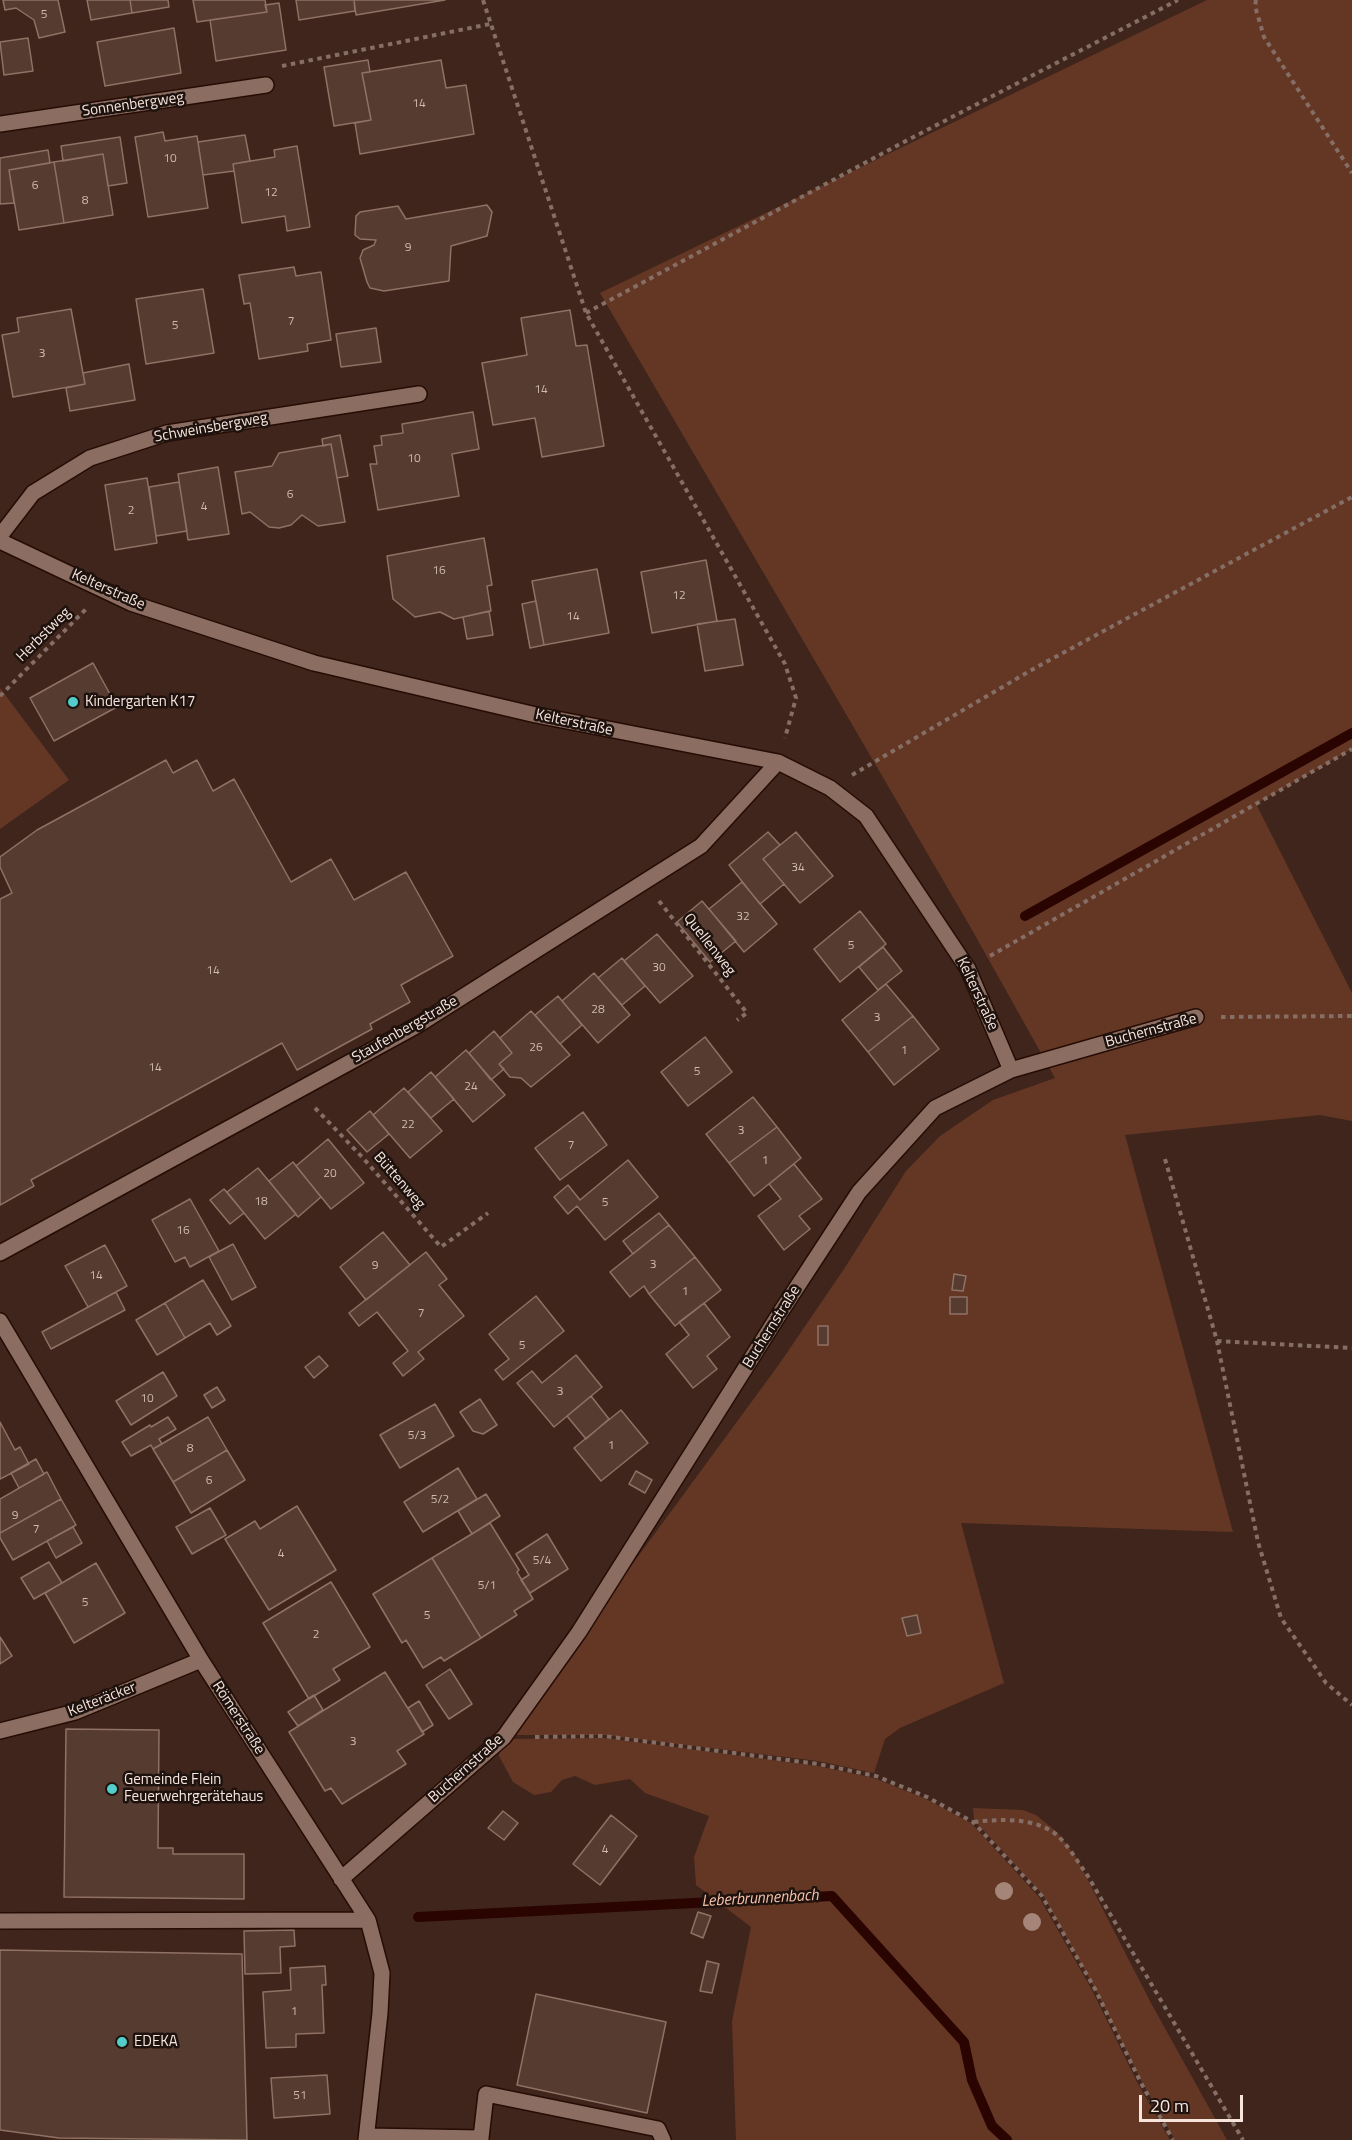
<!DOCTYPE html>
<meta charset="utf-8">
<style>
body{margin:0}
#map{position:relative;width:1352px;height:2140px;overflow:hidden;background:#3f251b;font-family:"Titillium Web",sans-serif}
canvas{display:block}
.scale{position:absolute;left:1139px;top:2095px;width:104px;height:27px;box-sizing:border-box;border:3px solid #f6e4dd;border-top:0;padding-left:8px;font-size:18px;line-height:21px;white-space:nowrap;color:#f6e4dd;-webkit-text-stroke:4px #1d120d;paint-order:stroke}
</style>
<div id="map">
<canvas width="1352" height="2140"></canvas>
<div class="scale">20 m</div>
</div>
<script>
const ctx = document.querySelector('canvas').getContext('2d');
ctx.lineJoin = 'round';
function paint(path, color) {
  ctx.fillStyle = color;
  ctx.fill(path, 'evenodd');
}
function strokePath(path, color, width, dash) {
  ctx.strokeStyle = color;
  ctx.lineWidth = width;
  ctx.lineCap = dash ? 'butt' : 'round';
  ctx.setLineDash(dash || []);
  ctx.stroke(path);
}
function drawText(font, color, halo, rows, align = 'center') {
  ctx.font = font + ' "Titillium Web",sans-serif';
  ctx.lineWidth = 5;
  ctx.setLineDash([]);
  ctx.textBaseline = 'middle';
  ctx.strokeStyle = halo;
  ctx.fillStyle = color;
  for (const [text, x, y, turn = 0] of rows) {
    ctx.save();
    ctx.translate(x, y);
    ctx.rotate((+turn || 0) * Math.PI / 180);
    ctx.textAlign = isNaN(turn) ? turn : align;
    if (halo) ctx.strokeText(text, 0, 0);
    ctx.fillText(text, 0, 0);
    ctx.restore();
  }
}
paint(new Path2D(`
 M1207,0H1352V749L1256,804L1352,993V1121L1320,1115L1125,1135L1233,1532L961,1523L1004,1683L900,1728L885,1739L874,1773L818,1761L604,1735H507L780,1363L844,1269L906,1171L940,1136L993,1100L1055,1078L971,928L600,293Z
 M0,688L69,780L0,829Z
 M605,1738L817,1766L874,1778L926,1799L971,1823L1039,1897L1092,1990L1138,2084L1170,2140H736L732,2021L751,1927L696,1885L694,1857L709,1816L645,1793L630,1779L595,1785L575,1776L562,1780L551,1792L534,1795L513,1782L499,1756L500,1742L504,1739Z
 M973,1808L1023,1810L1036,1815L1057,1832L1076,1857L1151,2003L1227,2140H1175L1142,2082L1095,1989L1043,1895L974,1820Z`), '#643725');
strokePath(new Path2D(`
 M1025,916L1352,733
 M418,1917L832,1896L964,2042L972,2080L992,2126L1007,2140`), '#2a0400', 10);
const building = new Path2D(`
 M3,0H58L65,32L39,38L34,20L16,8L5,10Z
 M87,0H130L132,13L91,20Z
 M130,0H168L169,7L132,13Z
 M193,0H265L267,12L197,22Z
 M296,0H354L355,11L299,20Z
 M354,0H445L356,15Z
 M279,3L286,50L216,61L210,20L267,12L265,5Z
 M174,28L181,73L105,86L97,42Z
 M28,38L33,71L4,75L0,42Z
 M368,60L370,72L362,73L371,120L334,126L324,67Z
 M441,60L446,88L466,85L474,134L360,154L355,123L371,120L362,73Z
 M163,132L165,141L197,136L208,208L148,217L135,137Z
 M245,135L250,161L233,164L234,171L203,175L198,142Z
 M120,137L127,183L108,186L103,154L63,161L61,146Z
 M297,146L310,227L287,231L285,216L242,223L233,164L275,157L274,150Z
 M48,150L50,163L9,170L14,203L0,204V158Z
 M103,154L113,215L64,223L54,162Z
 M54,162L64,223L19,230L9,170Z
 M487,205L492,212L487,236L451,246L449,281L384,291L370,288L367,282L360,258L363,250L374,245L376,240L360,239L355,235L356,216L360,212L398,206L406,219Z
 M294,267L296,276L321,272L331,340L307,344L308,351L259,359L250,303L244,304L239,275Z
 M203,289L214,353L146,364L136,299Z
 M71,309L85,384L13,397L2,335L19,332L17,318Z
 M570,310L576,346L587,345L604,446L542,457L535,418L493,425L482,363L527,355L521,318Z
 M376,328L381,362L341,367L336,334Z
 M129,364L135,400L70,411L66,388L85,384L83,373Z
 M473,412L479,449L452,454L459,496L378,510L370,464H377L374,446L382,445L381,436L403,433L402,424Z
 M340,435L348,476L337,478L331,444L323,446L322,439Z
 M331,444L345,522L318,526L302,515L291,525L279,528L269,527L250,512L242,514L235,472L272,466L279,453Z
 M218,467L229,534L188,540L178,474Z
 M147,478L157,543L115,550L105,485Z
 M179,482L187,531L156,536L149,487Z
 M484,538L492,585L487,586L491,611L454,619L440,612L415,617L393,599L387,556Z
 M706,560L717,621L652,633L641,572Z
 M597,569L609,633L544,645L532,581Z
 M536,601L544,645L530,648L522,604Z
 M489,611L493,635L467,639L463,617Z
 M735,619L743,665L705,671L697,624Z
 M93,663L117,707L54,741L30,698Z
 M166,760L173,773L197,760L213,791L234,779L291,882L331,859L354,900L406,872L453,956L401,985L410,1002L370,1024L372,1029L297,1070L282,1043L31,1180L34,1186L0,1205V899L12,893L0,867V857L37,830Z
 M768,832L780,845L763,859L784,884L760,904L729,865Z
 M796,832L833,876L800,903L763,859Z
 M742,882L777,924L744,952L709,909Z
 M702,901L736,941L710,962L677,922Z
 M860,911L886,944L840,982L814,949Z
 M657,934L693,976L660,1003L624,961Z
 M883,947L902,971L878,990L859,967Z
 M622,958L645,986L622,1005L598,978Z
 M594,973L630,1015L598,1043L562,1001Z
 M886,984L913,1016L868,1052L842,1020Z
 M558,996L582,1025L560,1044L535,1015Z
 M531,1011L570,1055L531,1087L521,1078L510,1077L499,1064L512,1053L500,1038Z
 M913,1016L939,1049L894,1085L868,1052Z
 M494,1031L512,1053L499,1064L504,1069L491,1080L469,1053Z
 M705,1037L732,1072L688,1106L661,1072Z
 M466,1050L505,1095L473,1122L435,1077Z
 M431,1072L454,1099L431,1118L408,1092Z
 M404,1088L442,1131L410,1158L373,1115Z
 M753,1097L777,1127L729,1163L706,1134Z
 M370,1111L389,1134L367,1152L347,1130Z
 M583,1112L607,1145L560,1180L535,1148Z
 M777,1127L801,1158L754,1196L729,1163Z
 M328,1139L364,1183L331,1209L296,1166Z
 M628,1160L658,1197L605,1240L577,1206L568,1214L554,1197L568,1185L580,1200Z
 M293,1162L321,1197L298,1217L269,1181Z
 M794,1164L822,1199L799,1216L810,1229L784,1250L758,1216L781,1199L769,1184Z
 M258,1168L296,1214L265,1239L227,1192Z
 M224,1189L244,1213L230,1224L210,1200Z
 M190,1199L219,1251L190,1267L185,1257L175,1262L152,1220Z
 M659,1213L669,1225L633,1254L623,1241Z
 M669,1225L695,1257L649,1294L644,1286L630,1297L610,1272Z
 M383,1232L410,1265L366,1300L340,1267Z
 M233,1244L256,1287L232,1300L209,1257Z
 M105,1245L127,1286L88,1307L65,1266Z
 M426,1252L447,1279L439,1285L464,1316L418,1352L424,1359L403,1376L393,1363L408,1351L377,1312L359,1326L349,1313Z
 M695,1257L721,1290L675,1326L649,1294Z
 M954,1274L966,1276L963,1291L952,1290Z
 M203,1280L231,1326L217,1335L210,1323L185,1338L165,1303Z
 M116,1292L125,1310L51,1349L42,1332Z
 M536,1296L564,1331L503,1380L495,1370L509,1359L489,1334Z
 M950,1297H967V1314H950Z
 M165,1303L185,1338L157,1355L136,1320Z
 M704,1303L730,1337L707,1356L717,1369L693,1388L666,1354L689,1335L679,1322Z
 M818,1326H828V1345H818Z
 M576,1355L602,1387L554,1427L517,1383L532,1371L542,1383Z
 M319,1356L328,1366L314,1378L305,1367Z
 M163,1372L177,1396L131,1425L116,1401Z
 M217,1387L225,1400L212,1408L204,1395Z
 M591,1396L609,1419L586,1439L567,1416Z
 M480,1399L497,1425L483,1434L473,1431L460,1412Z
 M435,1404L454,1436L400,1468L380,1435Z
 M621,1410L648,1443L601,1481L574,1448Z
 M168,1417L176,1429L159,1439L162,1444L153,1449L151,1445L131,1456L122,1442L150,1425L151,1427Z
 M208,1417L227,1450L173,1482L153,1449Z
 M0,1422L15,1450L20,1447L29,1464L0,1479Z
 M227,1450L245,1480L191,1513L173,1482Z
 M36,1459L44,1474L19,1488L11,1473Z
 M458,1468L477,1499L423,1532L404,1502Z
 M636,1471L652,1480L645,1493L629,1484Z
 M47,1472L61,1499L0,1533V1499Z
 M486,1494L500,1516L472,1534L458,1511Z
 M61,1499L76,1525L13,1560L0,1538V1533Z
 M297,1506L336,1570L269,1610L225,1539L255,1521L260,1529Z
 M210,1508L226,1535L192,1554L176,1527Z
 M490,1523L519,1570L517,1572L533,1599L514,1611L517,1615L481,1638L432,1558Z
 M73,1527L82,1543L56,1558L47,1541Z
 M547,1534L568,1569L530,1593L521,1580L529,1575L516,1554Z
 M432,1558L481,1638L444,1661L441,1657L423,1668L406,1640L402,1643L373,1594Z
 M49,1562L62,1583L34,1599L21,1578Z
 M96,1563L125,1613L74,1643L45,1593Z
 M331,1582L370,1647L333,1669L340,1680L309,1699L263,1623Z
 M917,1615L921,1633L907,1636L902,1618Z
 M0,1637L12,1656L0,1664Z
 M450,1669L472,1704L449,1719L426,1685Z
 M385,1672L424,1734L397,1751L406,1764L342,1804L331,1788L325,1791L289,1732Z
 M314,1695L323,1710L298,1726L288,1712Z
 M419,1701L433,1725L422,1732L408,1708Z
 M66,1729L159,1730L158,1848H173V1854H244V1899L64,1897Z
 M503,1811L518,1823L504,1840L488,1828Z
 M611,1815L637,1836L600,1885L573,1864Z
 M698,1912L711,1916L703,1938L691,1933Z
 M294,1930L295,1946L280,1947L281,1973L245,1974L244,1931Z
 M0,1950L242,1954L247,2140L59,2138L0,2130Z
 M707,1961L719,1964L712,1993L700,1991Z
 M325,1966L326,1985H322L324,2033L296,2034V2047L266,2048L263,1992L291,1990L290,1968Z
 M536,1994L666,2022L647,2113L517,2085Z
 M327,2075L330,2114L274,2118L271,2078Z`);
paint(building, '#563b30');
strokePath(building, '#907165', 1.5);
const minor = new Path2D(`
 M0,124L266,85
 M0,536L33,493L90,458L167,433L419,394
 M0,541L131,603L314,663L536,715L778,762L830,788L866,816L968,969L1011,1070
 M0,1253L418,1025L644,882L701,846L778,762
 M0,1321L201,1660L368,1920L382,1973L380,2013L366,2140
 M0,1731L75,1712L201,1660
 M341,1879L504,1737L579,1632L780,1313L859,1192L935,1108L1011,1070L1196,1017
 M0,1921L368,1920
 M367,2136L481,2138V2140
 M481,2138L486,2094L658,2129L663,2140`);
strokePath(minor, '#250d05', 18);
strokePath(new Path2D(`
 M483,0L586,313L785,664L796,698L785,738
 M1256,0L1255,6L1264,37L1352,173
 M282,66L490,24
 M586,313L900,144L1178,0
 M0,696L86,609
 M852,775L1035,668L1352,497
 M659,901L747,1013L737,1020
 M990,956L1352,749
 M1221,1017L1352,1016
 M315,1108L363,1158L441,1247L488,1213
 M1165,1159L1217,1341L1258,1542L1281,1618L1326,1683L1352,1705
 M1217,1341L1352,1348
 M535,1737L604,1736L818,1764L876,1776L927,1797L973,1822L1042,1896L1095,1989L1141,2083L1173,2140
 M974,1822C1001,1819 1034,1817 1057,1835C1068,1845 1077,1861 1086,1873L1243,2140`), '#856e65', 4, [4.5, 4.5]);
strokePath(minor, '#8b6d61', 15);
ctx.fillStyle = '#a48578';
for (const [x, y] of [
 [1004,1891],
 [1032,1922]
]) {
  ctx.beginPath();
  ctx.arc(x, y, 9, 0, 2 * Math.PI);
  ctx.fill();
}
for (const [x, y, r, color] of [
 [73,702,6,"#53cdca"],
 [112,1789,6,"#53cdca"],
 [122,2042,6,"#53cdca"]
]) {
  const dot = new Path2D();
  dot.arc(x, y, r, 0, 2 * Math.PI);
  ctx.fillStyle = color;
  ctx.fill(dot);
  strokePath(dot, '#1d120d', 2);
}
drawText('12px', '#cebab2', null, [
 ["5",44,15],
 ["14",419,104],
 ["10",170,159],
 ["6",35,186],
 ["12",271,193],
 ["8",85,201],
 ["9",408,248],
 ["7",291,322],
 ["5",175,326],
 ["3",42,354],
 ["14",541,390],
 ["10",414,459],
 ["6",290,495],
 ["4",204,507],
 ["2",131,511],
 ["16",439,571],
 ["12",679,596],
 ["14",573,617],
 ["34",798,868],
 ["32",743,917],
 ["5",851,946],
 ["30",659,968],
 ["14",213,971],
 ["28",598,1010],
 ["3",877,1018],
 ["26",536,1048],
 ["1",904,1051],
 ["14",155,1068],
 ["5",697,1072],
 ["24",471,1087],
 ["22",408,1125],
 ["3",741,1131],
 ["7",571,1146],
 ["1",765,1161],
 ["20",330,1174],
 ["18",261,1202],
 ["5",605,1203],
 ["16",183,1231],
 ["3",653,1265],
 ["9",375,1266],
 ["14",96,1276],
 ["1",685,1292],
 ["7",421,1314],
 ["5",522,1346],
 ["3",560,1392],
 ["10",147,1399],
 ["5/3",417,1436],
 ["1",611,1446],
 ["8",190,1449],
 ["6",209,1481],
 ["5/2",440,1500],
 ["9",15,1516],
 ["7",36,1530],
 ["4",281,1554],
 ["5/4",542,1561],
 ["5/1",487,1586],
 ["5",85,1603],
 ["5",427,1616],
 ["2",316,1635],
 ["3",353,1742],
 ["4",605,1850],
 ["1",294,2012],
 ["51",300,2096]
]);
drawText('15px', '#f6e4dd', '#1d120d', [
 ["Sonnenbergweg",133,105,-8],
 ["Schweinsbergweg",211,428,-10],
 ["Kelterstraße",108,590,24],
 ["Herbstweg",44,635,-45],
 ["Kelterstraße",574,723,12],
 ["Quellenweg",709,945,52],
 ["Kelterstraße",977,994,65],
 ["Staufenbergstraße",405,1030,-30],
 ["Buchernstraße",1151,1031,-15],
 ["Büttenweg",399,1181,49],
 ["Buchernstraße",772,1327,-58],
 ["Kelteräcker",102,1700,-21],
 ["Römerstraße",238,1718,57],
 ["Buchernstraße",466,1769,-42]
]);
drawText('15px', '#f6e4dd', '#1d120d', [
 ["Kindergarten K17",85,702],
 ["Gemeinde Flein",124,1780],
 ["Feuerwehrgerätehaus",124,1797],
 ["EDEKA",134,2042]
], 'left');
drawText('italic 16px', '#f8c1ac', '#1d120d', [
 ["Leberbrunnenbach",760,1899,-3]
]);
</script>
